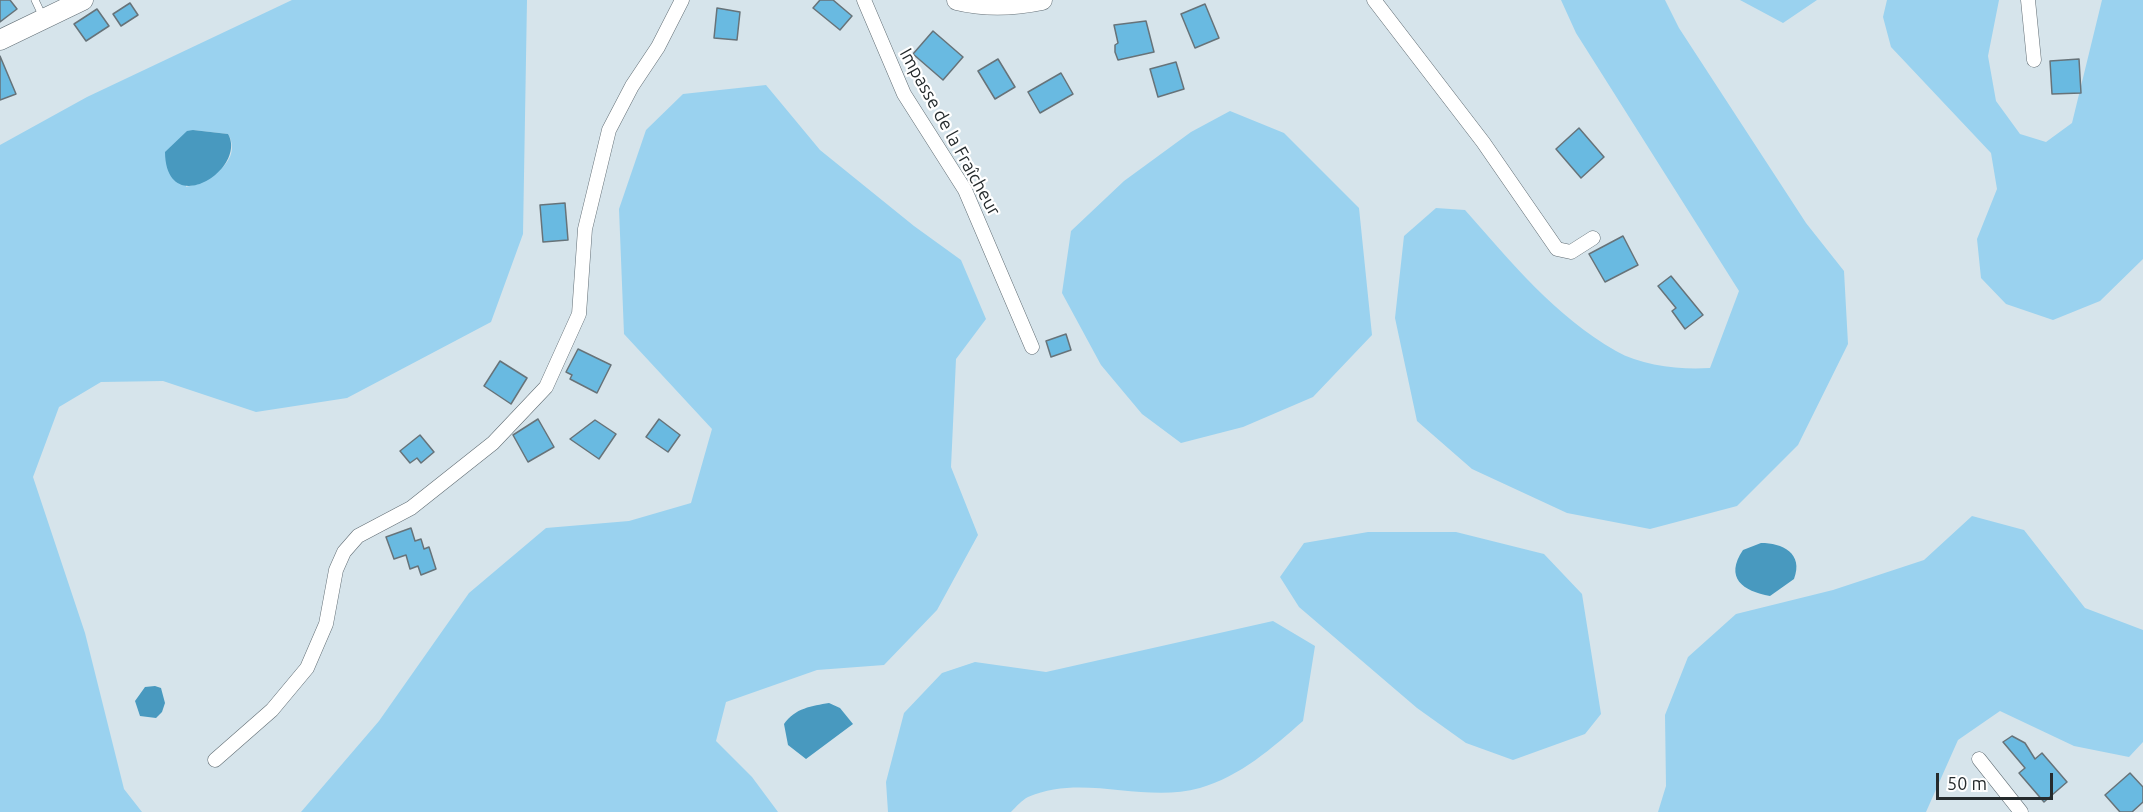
<!DOCTYPE html>
<meta charset="utf-8">
<style>
body{margin:0}
#map{position:relative;width:2143px;height:812px;overflow:hidden;background:#d6e4eb;font-family:Ubuntu,sans-serif}
canvas{display:block}
.scale{position:absolute;left:1936px;top:773px;width:117px;height:27px;box-sizing:border-box;border:3px solid #252b2d;border-top:0;padding-left:8px;font-size:18px;line-height:21px;white-space:nowrap;color:#252b2d;-webkit-text-stroke:4px #fff;paint-order:stroke}
</style>
<div id="map">
<canvas width="2143" height="812"></canvas>
<div class="scale">50 m</div>
</div>
<script>
const ctx = document.querySelector('canvas').getContext('2d');
ctx.lineJoin = 'round';
function paint(path, color) {
  ctx.fillStyle = color;
  ctx.fill(path, 'evenodd');
}
function strokePath(path, color, width, dash) {
  ctx.strokeStyle = color;
  ctx.lineWidth = width;
  ctx.lineCap = dash ? 'butt' : 'round';
  ctx.setLineDash(dash || []);
  ctx.stroke(path);
}
function drawText(font, color, halo, rows, align = 'center') {
  ctx.font = font + ' Ubuntu,sans-serif';
  ctx.lineWidth = 4.5;
  ctx.setLineDash([]);
  ctx.textBaseline = 'middle';
  ctx.strokeStyle = halo;
  ctx.fillStyle = color;
  for (const [text, x, y, turn = 0] of rows) {
    ctx.save();
    ctx.translate(x, y);
    ctx.rotate((+turn || 0) * Math.PI / 180);
    ctx.textAlign = isNaN(turn) ? turn : align;
    if (halo) ctx.strokeText(text, 0, 0);
    ctx.fillText(text, 0, 0);
    ctx.restore();
  }
}
paint(new Path2D(`
 M292,0H527L523,234L491,322L347,398L256,412L163,381L101,382L59,407L33,477L85,633L124,789L142,812H0V145L87,97ZM193,130L228,134C244,161 208,182 186,187Z
 M1561,0H1665L1679,28L1806,223L1844,271L1848,344L1798,445L1737,506L1650,529L1567,513L1472,469L1417,421L1395,318L1404,236L1436,208L1465,210C1511,262 1555,316 1616,351C1642,366 1681,370 1710,368L1739,291L1576,33Z
 M1740,0H1817L1783,23Z
 M1887,0H1999L1988,56L1996,101L2020,134L2046,142L2072,123L2102,0H2143V259L2100,301L2053,320L2006,304L1981,278L1977,239L1997,189L1991,153L1891,47L1883,17Z
 M766,85L820,150L914,226L961,260L986,319L956,359L951,467L978,535L937,610L884,665L817,670L726,702L716,741L752,777L778,812H301L379,721L469,593L546,528L629,521L691,503L712,429L624,334L619,209L646,130L683,94Z
 M1230,111L1284,133L1359,208L1372,335L1313,397L1243,427L1181,443L1142,414L1101,365L1062,293L1071,231L1124,181L1191,132Z
 M1972,516L2024,530L2085,608L2143,630V742L2129,757L2074,746L2000,711L1958,740L1926,812H1658L1666,786L1665,715L1688,657L1736,614L1833,590L1924,560Z
 M1368,532H1456L1544,554L1582,594L1601,714L1585,734L1513,760L1466,743L1417,708L1299,607L1280,577L1304,543Z
 M1273,621L1315,646L1303,721C1272,748 1241,776 1200,788C1143,804 1084,773 1028,797C1022,800 1016,807 1011,812H888L886,782L904,713L942,673L975,662L1046,672Z`), '#9ad2ef');
paint(new Path2D(`
 M193,130L228,134C248,169 166,221 165,152L187,131Z
 M1761,543C1782,543 1804,553 1794,579L1770,596C1743,591 1724,578 1743,550Z
 M155,686L161,688L165,703L162,712L156,718L140,716L135,701L145,687Z
 M829,703L840,708L853,724L806,759L788,745L784,724C795,708 812,706 829,703Z`), '#4899bf');
const building = new Path2D(`
 M0,0H10L17,9L0,22Z
 M820,0H833L852,16L840,30L813,8Z
 M130,3L138,15L121,26L113,14Z
 M1205,4L1219,38L1195,48L1181,14Z
 M717,8L740,12L737,40L714,38Z
 M97,9L109,26L86,41L74,24Z
 M1146,21L1154,52L1118,60L1115,52V45L1118,43L1114,25Z
 M933,31L963,57L943,80L913,54Z
 M0,56L16,94L0,100Z
 M998,59L1015,87L995,99L978,71Z
 M2079,59L2081,93L2052,94L2050,61Z
 M1176,62L1184,89L1158,97L1150,69Z
 M1061,73L1073,94L1040,113L1028,92Z
 M1579,128L1604,157L1581,178L1556,149Z
 M565,203L568,240L543,242L540,205Z
 M1623,236L1638,265L1605,282L1589,254Z
 M1671,276L1703,315L1685,329L1672,311L1676,308L1658,286Z
 M1066,334L1071,350L1051,357L1046,341Z
 M578,349L611,365L597,393L570,379L572,375L566,372Z
 M500,361L527,378L511,404L484,386Z
 M538,419L554,447L528,462L513,435Z
 M659,419L680,435L668,452L646,437Z
 M595,420L616,434L599,459L570,439Z
 M420,435L434,452L421,463L417,458L410,463L400,451Z
 M411,528L415,541L421,539L424,549L429,547L436,569L421,575L418,566L410,569L406,555L394,559L386,537Z
 M2012,736L2025,743L2035,759L2042,753L2067,782L2044,802L2019,773L2025,768L2003,742Z
 M2130,773L2143,787V802L2132,812H2120L2105,795Z`);
paint(building, '#69bae1');
strokePath(building, '#677379', 1.5);
const service = new Path2D(`
 M35,0L43,17`);
const minor = new Path2D(`
 M864,0L904,94L965,190L1032,347
 M1374,0L1483,142L1557,249L1571,252L1593,238
 M2028,0L2034,60
 M1979,759L2021,812
 M215,760L272,710L307,668L326,624L336,570L344,552L358,536L411,508L493,443L546,387L579,314L585,229L609,130L632,86L658,47L682,0`);
const secondary = new Path2D(`
 M957,0C985,7 1013,6 1042,0
 M0,40L83,0`);
strokePath(service, '#616d74', 8);
strokePath(minor, '#616d74', 15);
strokePath(secondary, '#616d74', 21);
strokePath(service, '#fff', 7);
strokePath(minor, '#fff', 14);
strokePath(secondary, '#fff', 20);
drawText('18px', '#252b2d', '#fff', [
 ["Impasse de la Fraîcheur",950,132,61]
]);
</script>
